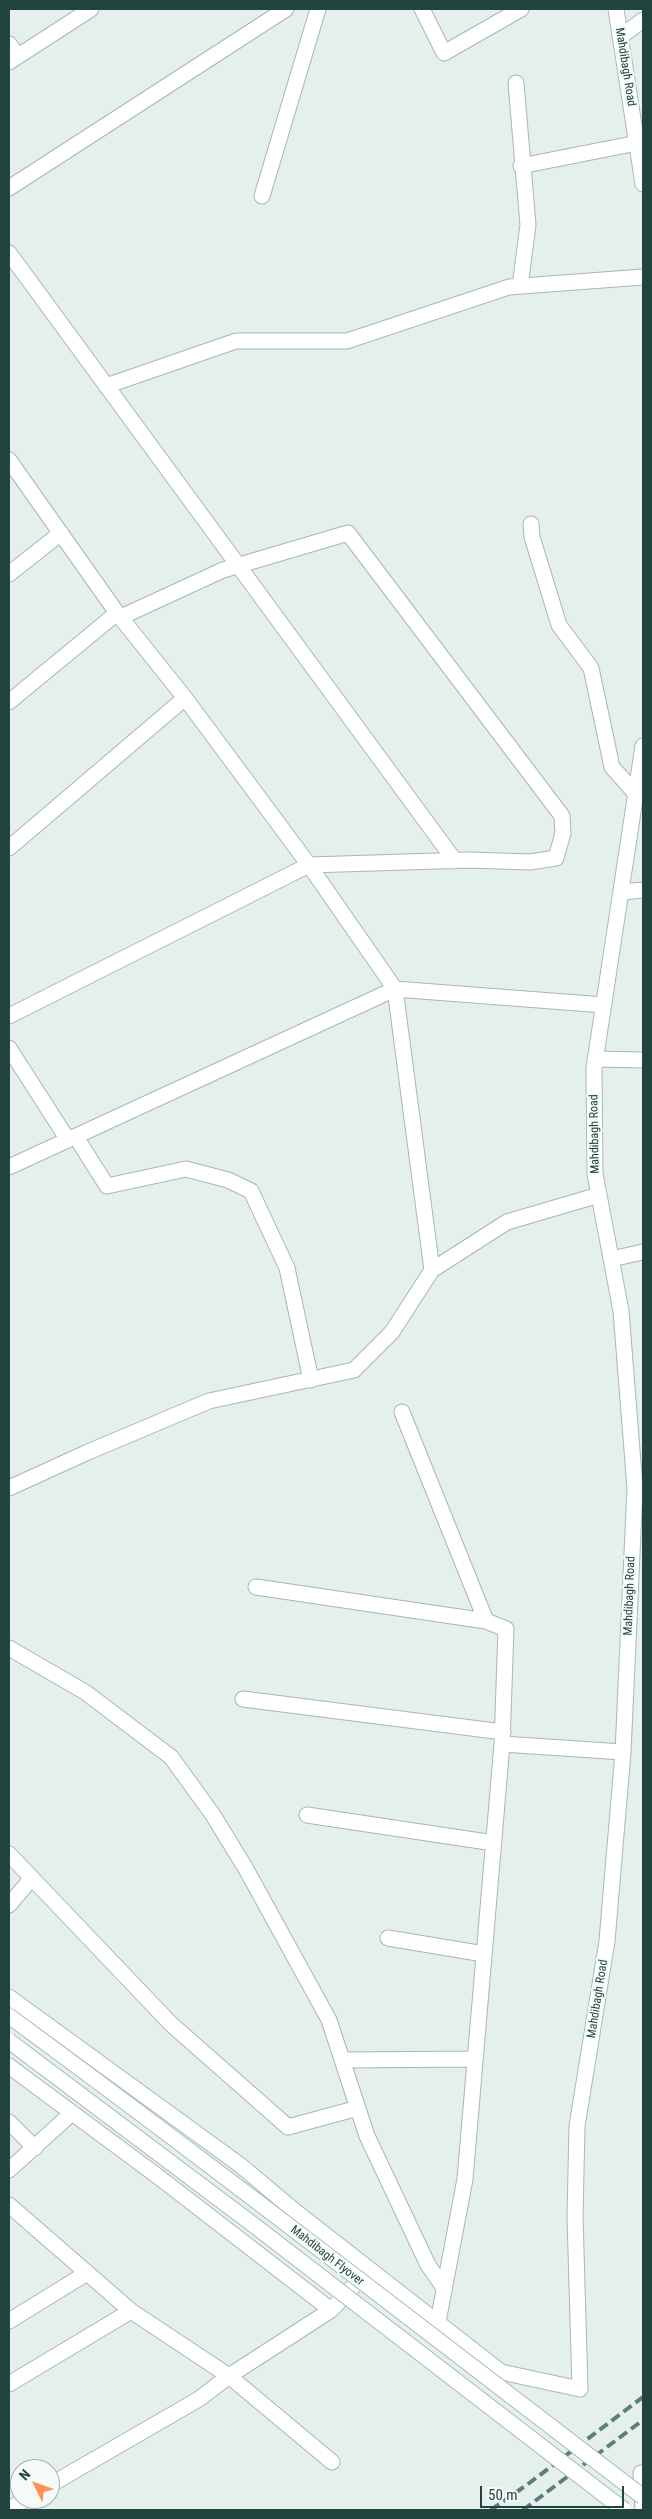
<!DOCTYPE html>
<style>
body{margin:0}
#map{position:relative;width:652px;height:2519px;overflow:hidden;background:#e5efec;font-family:"Roboto Condensed",sans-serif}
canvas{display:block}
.frame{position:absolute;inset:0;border:10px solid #21443e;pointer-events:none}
.north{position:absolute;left:10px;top:2459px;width:50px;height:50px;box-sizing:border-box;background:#f6fbf9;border:1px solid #a1b2ae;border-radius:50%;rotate:312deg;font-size:14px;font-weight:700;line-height:20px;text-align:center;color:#21443e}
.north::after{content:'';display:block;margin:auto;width:18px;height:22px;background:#ff9153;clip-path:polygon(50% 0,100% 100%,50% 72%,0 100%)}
.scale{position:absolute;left:480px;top:2486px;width:144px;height:22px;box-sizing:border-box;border:2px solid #21443e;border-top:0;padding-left:6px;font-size:15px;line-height:18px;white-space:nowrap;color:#21443e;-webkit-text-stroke:4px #f6fbf9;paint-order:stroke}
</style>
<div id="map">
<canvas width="652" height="2519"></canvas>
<div class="frame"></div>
<div class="north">N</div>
<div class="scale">50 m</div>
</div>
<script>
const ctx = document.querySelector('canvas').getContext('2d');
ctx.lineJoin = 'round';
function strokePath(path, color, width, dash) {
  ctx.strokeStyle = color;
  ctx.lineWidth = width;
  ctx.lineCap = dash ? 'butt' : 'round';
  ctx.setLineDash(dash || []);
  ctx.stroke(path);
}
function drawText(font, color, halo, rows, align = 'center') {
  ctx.font = font + ' "Roboto Condensed",sans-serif';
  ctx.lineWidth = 4.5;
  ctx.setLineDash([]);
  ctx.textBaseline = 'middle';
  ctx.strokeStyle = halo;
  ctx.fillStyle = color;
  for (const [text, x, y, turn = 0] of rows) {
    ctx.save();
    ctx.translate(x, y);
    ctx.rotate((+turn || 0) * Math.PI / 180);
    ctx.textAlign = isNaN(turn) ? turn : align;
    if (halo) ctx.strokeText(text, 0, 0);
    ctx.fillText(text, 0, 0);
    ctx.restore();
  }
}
const street = new Path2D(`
 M422,9L444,53L521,9
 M620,37L643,20
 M9,44L18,56
 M516,83L528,225L520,286
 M521,166L637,143
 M9,188L286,9
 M262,196L318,9
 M9,253L455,861
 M106,386L236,341H347L509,287L643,277
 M9,460L117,613L185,698
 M531,524L532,537L559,625L591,668L612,767L636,794
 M9,574L61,533
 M9,702L117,613
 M9,848L185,698L309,865L395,989L9,1167
 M622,892L643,890
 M9,1016L309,865L469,860L530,862L556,858L563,833L562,816L348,533L223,570L121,617
 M9,1048L68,1140
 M595,1059L643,1060
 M76,1137L107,1186L186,1169L228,1180L251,1191L287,1268L311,1380
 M599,1195L507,1222L432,1270L395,989L604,1005
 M611,1259L643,1252
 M402,1412L486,1621
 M9,1488L88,1452L209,1401L354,1370L392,1332L432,1270
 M256,1587L486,1621L506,1629L502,1744
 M9,1648L85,1692L171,1757L213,1815L246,1869L329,2020L367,2136L428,2265L444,2288
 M243,1699L503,1732
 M307,1815L494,1843
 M9,1854L171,2024L288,2127L358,2108
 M9,1905L32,1878
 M388,1938L484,1954
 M342,2060L475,2059
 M9,2066L160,2178L331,2310
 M9,2122L35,2148
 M9,2170L72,2113
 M9,2205L131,2311L229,2376L332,2462
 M9,2321L87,2273
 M438,2322L465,2179L502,1744L623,1752
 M9,2384L131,2311
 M641,2473L643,2509
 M50,2485L199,2399L229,2376L331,2310L367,2272
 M9,2509L26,2499`);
const secondary = new Path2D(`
 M616,9L643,184
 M9,62L91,9
 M9,1997L240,2165L296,2212L501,2372L580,2389L575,2216L577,2126L607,1941L623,1752L635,1488L621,1311L595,1174L594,1068L643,746`);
strokePath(street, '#a6b8b4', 17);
strokePath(secondary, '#a2bcb6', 17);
strokePath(street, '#fff', 15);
strokePath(secondary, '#fff', 15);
strokePath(new Path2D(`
 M491,2510L528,2484L643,2397
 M523,2510L643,2420`), '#5c7f79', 4, [10, 5]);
const secondaryBridge = new Path2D(`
 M9,2016C223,2173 432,2336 643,2497
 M9,2041L255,2226L624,2510`);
strokePath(secondaryBridge, '#a2bcb6', 17, []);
strokePath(secondaryBridge, '#fff', 15);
drawText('12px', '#21443e', '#f6fbf9', [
 ["Mahdibagh Road",625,67,81],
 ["Mahdibagh Road",595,1134,-91],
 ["Mahdibagh Road",630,1596,-88],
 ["Mahdibagh Road",598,1999,-81],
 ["Mahdibagh Flyover",327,2256,38]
]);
</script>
